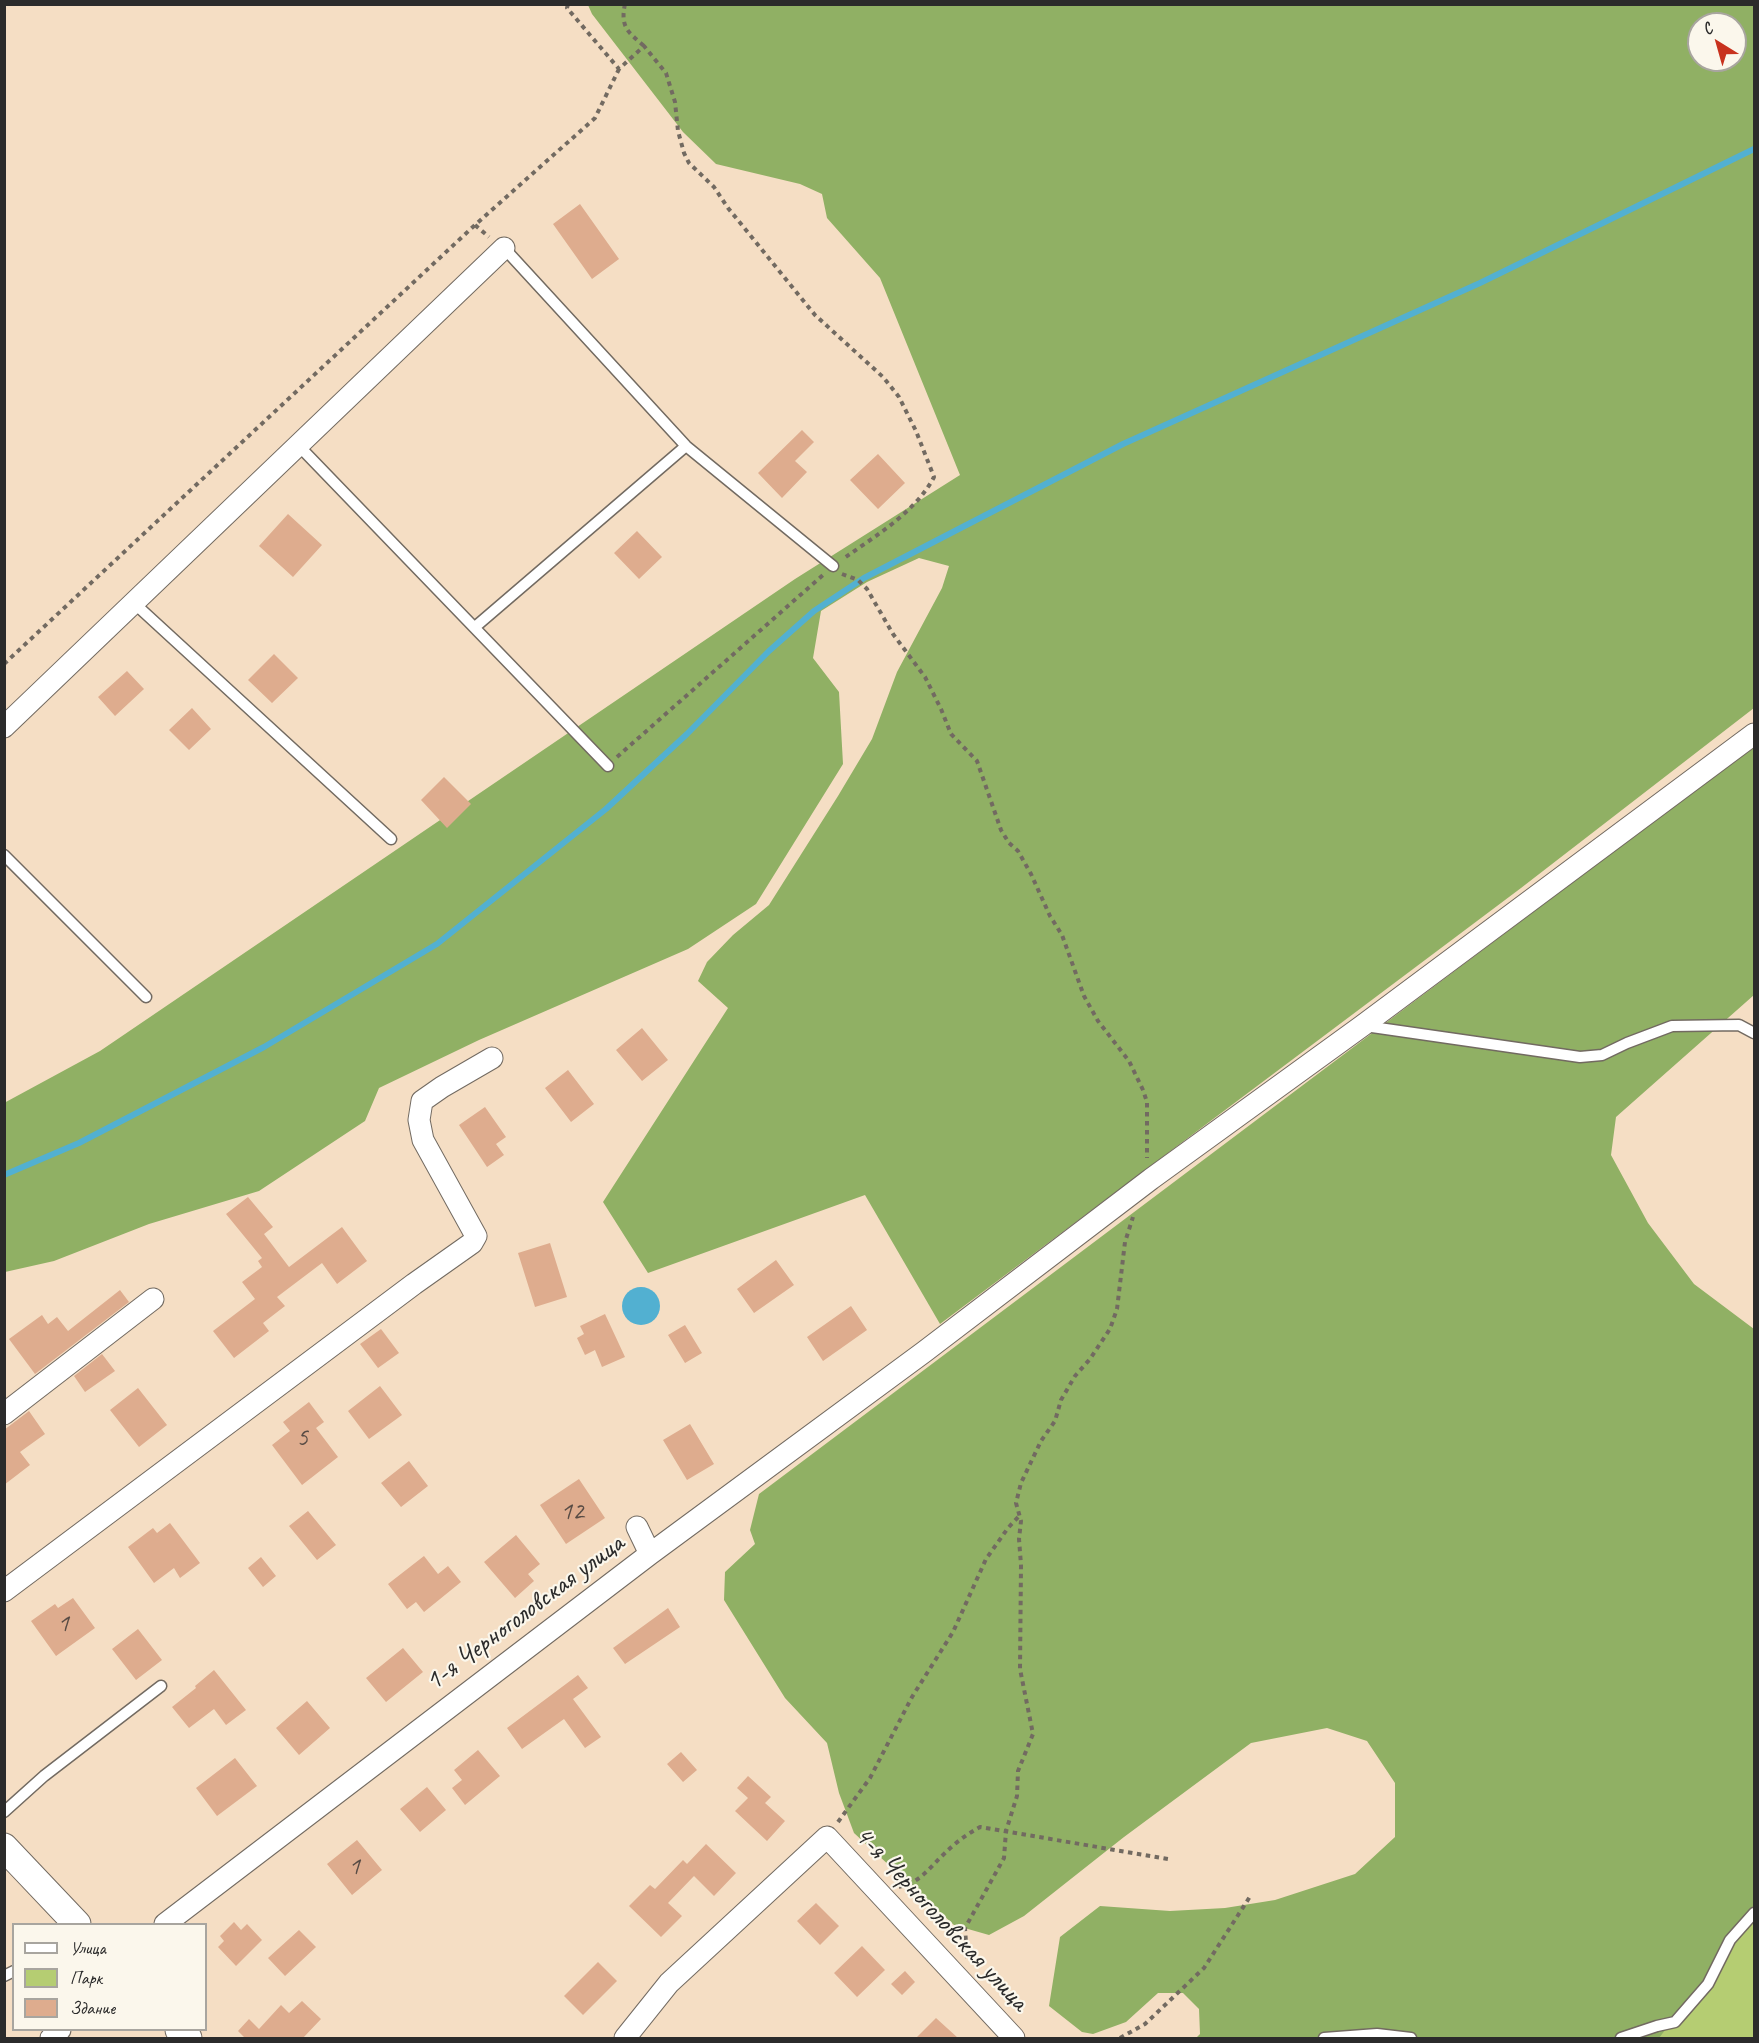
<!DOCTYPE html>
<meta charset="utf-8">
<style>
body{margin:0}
#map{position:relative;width:1759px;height:2043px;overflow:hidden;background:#f5dec4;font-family:Caveat,sans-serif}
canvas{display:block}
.frame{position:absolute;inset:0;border:6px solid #2b2b2b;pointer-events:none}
.legend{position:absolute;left:12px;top:1923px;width:195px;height:108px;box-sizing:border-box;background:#fbf7ec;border:2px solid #a8a59f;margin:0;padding:8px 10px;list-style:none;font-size:18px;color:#2b2b2b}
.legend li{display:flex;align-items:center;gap:12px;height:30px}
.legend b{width:30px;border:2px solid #a8a59f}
.north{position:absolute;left:1687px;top:12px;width:60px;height:60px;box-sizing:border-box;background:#fbf7ec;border:2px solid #a8a59f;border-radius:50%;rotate:323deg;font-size:16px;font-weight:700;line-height:24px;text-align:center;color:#2b2b2b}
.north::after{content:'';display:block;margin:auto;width:21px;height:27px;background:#c8321e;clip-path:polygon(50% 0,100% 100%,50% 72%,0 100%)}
</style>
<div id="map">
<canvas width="1759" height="2043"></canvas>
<div class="frame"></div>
<ul class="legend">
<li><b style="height:8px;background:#fff"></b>Улица</li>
<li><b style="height:16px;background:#b5cd72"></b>Парк</li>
<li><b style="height:16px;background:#deac8e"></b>Здание</li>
</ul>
<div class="north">С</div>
</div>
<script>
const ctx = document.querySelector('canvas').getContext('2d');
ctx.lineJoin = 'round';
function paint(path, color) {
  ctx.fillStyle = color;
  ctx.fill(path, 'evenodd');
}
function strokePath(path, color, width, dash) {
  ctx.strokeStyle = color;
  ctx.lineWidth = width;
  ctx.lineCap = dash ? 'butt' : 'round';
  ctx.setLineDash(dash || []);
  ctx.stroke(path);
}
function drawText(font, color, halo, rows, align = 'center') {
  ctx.font = font + ' Caveat,sans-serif';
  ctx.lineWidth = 4.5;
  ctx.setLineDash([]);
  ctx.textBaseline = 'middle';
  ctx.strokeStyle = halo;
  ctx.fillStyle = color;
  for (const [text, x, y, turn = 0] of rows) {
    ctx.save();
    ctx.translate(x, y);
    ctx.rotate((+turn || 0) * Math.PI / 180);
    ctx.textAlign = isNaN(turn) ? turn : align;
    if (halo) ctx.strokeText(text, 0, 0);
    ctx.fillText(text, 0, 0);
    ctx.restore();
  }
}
paint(new Path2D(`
 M1754,1893V2038H1484Z`), '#b5cd72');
paint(new Path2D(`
 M588,5H1754V708L1521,888L940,1324L865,1195L648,1273L603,1202L728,1008L698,981L707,962L733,935L769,905L838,796L872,739L897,672L942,588L949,566L919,558L867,582L821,611L813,658L839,692L843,764L756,904L688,949L479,1040L379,1088L365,1121L259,1191L149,1224L54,1261L5,1272L4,1103L100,1051L795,579L960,475L880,278L827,218L822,194L800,184L716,164L683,132L592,14ZM1699,24H1735V60H1699Z
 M1754,746V995L1616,1117L1611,1155L1648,1223L1694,1284L1754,1329V1914L1659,2038H1196L1200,2034L1199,2009L1183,1993H1158L1126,2022L1093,2034L1082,2032L1049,2006L1060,1937L1100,1906L1170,1911L1225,1908L1275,1900L1355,1874L1395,1837V1783L1367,1741L1327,1728L1251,1743L1124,1837L1024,1916L989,1935L954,1925L854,1833L839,1793L827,1743L785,1698L724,1600L725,1572L755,1544L750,1530L759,1494Z`), '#90b064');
paint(new Path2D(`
 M622 1306a19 19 0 1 1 38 0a19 19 0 1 1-38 0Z`), '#52b0d1');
strokePath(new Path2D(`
 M4,1175L79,1143L264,1047L437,944L606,809L687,734L769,651L814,611L864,578L1123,444L1480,283L1754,149`), '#52b0d1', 6);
paint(new Path2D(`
 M580,204L619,259L592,279L553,224Z
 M802,430L814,442L795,461L807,472L782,498L758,473Z
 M878,454L905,483L878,509L850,480Z
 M288,514L322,545L293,577L259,546Z
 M637,531L662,557L639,579L614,553Z
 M274,654L298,678L272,703L248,680Z
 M127,671L144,689L115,716L98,697Z
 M192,708L211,729L189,750L169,730Z
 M444,777L471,804L447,828L421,800Z
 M642,1028L668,1060L642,1081L616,1050Z
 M568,1070L594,1104L571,1122L545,1088Z
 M485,1107L506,1137L496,1144L504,1155L487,1167L459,1125Z
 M248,1197L273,1227L264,1234L289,1267L342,1227L367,1261L337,1284L322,1263L277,1297L285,1306L263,1323L269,1331L234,1358L213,1331L255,1299L242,1282L262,1267L258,1261L262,1258L226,1214Z
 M550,1243L567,1297L535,1307L518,1253Z
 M776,1260L794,1285L754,1313L737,1289Z
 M120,1290L129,1302L35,1374L9,1339L42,1315L48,1324L57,1317L68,1331Z
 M851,1306L867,1330L823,1361L807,1337Z
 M605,1314L625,1357L602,1367L595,1350L585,1355L577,1338L584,1334L580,1326Z
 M685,1325L702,1353L685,1363L668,1335Z
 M381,1329L399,1353L378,1368L360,1344Z
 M102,1354L115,1371L85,1392L74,1376Z
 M380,1386L402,1415L369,1439L348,1411Z
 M138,1388L167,1425L139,1447L110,1410Z
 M309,1402L324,1422L316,1428L338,1457L302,1485L272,1445L290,1431L283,1422Z
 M29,1411L45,1434L20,1452L30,1465L4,1485V1430Z
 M690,1424L714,1464L687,1480L663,1440Z
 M409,1461L428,1486L401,1507L381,1483Z
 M579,1479L605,1518L566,1544L540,1505Z
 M308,1511L336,1545L317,1560L289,1526Z
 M170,1523L200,1563L180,1578L174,1568L154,1583L128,1547L153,1528L157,1533Z
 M516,1535L540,1564L528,1574L534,1581L515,1598L484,1562Z
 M424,1556L438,1574L448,1566L461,1582L424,1612L416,1602L407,1609L388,1584Z
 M261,1557L276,1576L263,1587L248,1568Z
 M73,1598L95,1628L56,1656L31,1621L55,1604L58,1608Z
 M668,1608L680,1627L625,1664L613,1648Z
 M138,1629L162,1660L136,1680L112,1649Z
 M403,1648L423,1672L386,1702L366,1678Z
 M214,1670L246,1710L226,1725L214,1709L189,1728L172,1707L196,1688L195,1686Z
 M578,1675L588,1688L573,1699L601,1737L585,1748L564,1719L522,1749L507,1728Z
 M307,1701L330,1728L299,1755L276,1728Z
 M478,1750L500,1776L465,1805L452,1788L462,1780L454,1770Z
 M681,1752L697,1770L683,1782L667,1764Z
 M235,1758L257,1786L217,1816L196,1788Z
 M748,1776L771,1797L765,1803L785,1821L767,1841L735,1811L748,1798L737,1788Z
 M427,1787L446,1810L420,1832L400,1809Z
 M357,1840L382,1870L352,1895L327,1864Z
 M706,1844L736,1873L714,1896L694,1876L668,1903L682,1916L661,1937L629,1906L650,1885L655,1889L683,1860L687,1864Z
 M816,1903L839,1926L820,1945L797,1921Z
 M234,1922L241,1930L247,1924L262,1940L236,1966L218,1947L224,1941L220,1936Z
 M299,1930L316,1947L285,1976L268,1958Z
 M862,1946L885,1970L857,1997L834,1973Z
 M598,1962L617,1981L583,2015L564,1996Z
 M905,1971L915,1982L902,1995L891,1984Z
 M302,2001L321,2019L303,2038H245L238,2031L249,2019L259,2029L281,2005L289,2013Z
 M936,2018L958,2038H916Z`), '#deac8e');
const service = new Path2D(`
 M504,248L686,446L833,566
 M298,445L608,766
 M134,603L391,839
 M475,627L686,446
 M4,855L146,997
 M1365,1026L1580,1057L1602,1055L1627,1043L1672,1026L1739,1025L1754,1033
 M4,1812L44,1776L161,1686
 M4,1976L14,1971
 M1324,2038L1377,2034L1411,2038
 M1621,2038L1657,2026L1675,2022L1708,1984L1730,1940L1754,1913`);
const minor = new Path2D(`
 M4,727L504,248
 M4,1414L153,1299
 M637,1527L650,1554
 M4,1591L414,1284L472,1243L476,1236L423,1140L419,1120L422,1101L442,1087L492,1058
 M165,1924L650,1554L924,1352L1151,1179L1362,1026L1754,734
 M51,2038L60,2030
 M625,2038L669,1983L827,1837L1014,2038`);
const tertiary = new Path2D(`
 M4,1847L77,1924
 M179,2030L188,2038`);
strokePath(service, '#726a61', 13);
strokePath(minor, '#726a61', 23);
strokePath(tertiary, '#726a61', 29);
strokePath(new Path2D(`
 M568,4L567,8L619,69L644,46L666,73L675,102L678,131L684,153L689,163L714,187L728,208L815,315L883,377L899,397L916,431L934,477C915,513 875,536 843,559
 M625,4C620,27 628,32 644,46
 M475,225L489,237
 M842,574L858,580L867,589L893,634L925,677L941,709L951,734L977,761L1001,830L1009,843L1018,851L1031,874L1050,916L1062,935L1084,996L1098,1021L1129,1061L1143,1090L1147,1102V1158
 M4,664L475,225L595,118L619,69
 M617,757L823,575
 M838,1822L870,1778L912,1697L953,1632L986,1559L1008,1528L1019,1516
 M899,1887C920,1883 930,1867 945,1853C955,1843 967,1834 980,1827L1168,1859
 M967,1958L965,1928L1004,1858L1006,1831L1017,1796L1018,1771L1033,1734L1020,1669L1021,1565L1019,1539L1021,1521L1016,1503L1021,1483L1041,1441L1055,1421L1061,1400L1075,1376L1090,1359L1110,1329L1117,1309L1125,1242L1133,1217
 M1120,2038L1145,2024L1204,1968L1251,1895`), '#726a61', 4, [4.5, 4.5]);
strokePath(service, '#fff', 10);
strokePath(minor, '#fff', 21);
strokePath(tertiary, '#fff', 27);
drawText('26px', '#584b44', null, [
 ["5",302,1438],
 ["12",572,1512],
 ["1",63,1624],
 ["1",354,1867]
]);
drawText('28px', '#2b2b2b', '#fbf7ec', [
 ["1-я Черноголовская улица",525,1613,-37],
 ["4-я Черноголовская улица",941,1919,47]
]);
</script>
